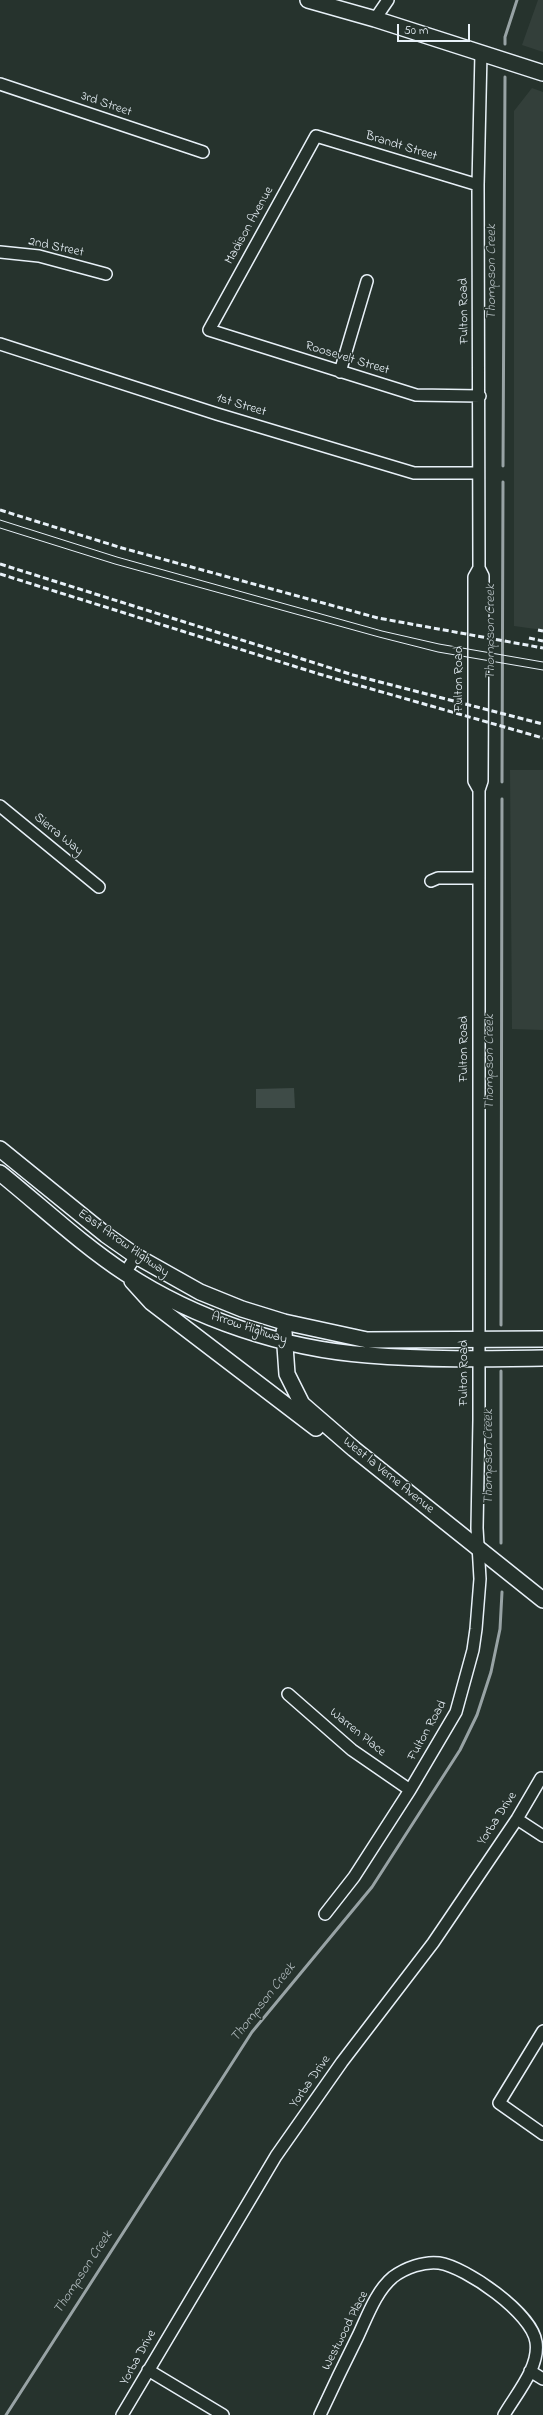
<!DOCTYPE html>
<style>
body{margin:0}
#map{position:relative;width:543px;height:2415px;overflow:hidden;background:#26332d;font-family:"Indie Flower",sans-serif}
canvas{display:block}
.scale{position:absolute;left:397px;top:24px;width:73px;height:18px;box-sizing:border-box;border:2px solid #e8f1f8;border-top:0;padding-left:5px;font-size:12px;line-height:14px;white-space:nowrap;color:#e8f1f8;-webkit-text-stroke:3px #26332d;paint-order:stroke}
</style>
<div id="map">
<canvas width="543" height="2415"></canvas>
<div class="scale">50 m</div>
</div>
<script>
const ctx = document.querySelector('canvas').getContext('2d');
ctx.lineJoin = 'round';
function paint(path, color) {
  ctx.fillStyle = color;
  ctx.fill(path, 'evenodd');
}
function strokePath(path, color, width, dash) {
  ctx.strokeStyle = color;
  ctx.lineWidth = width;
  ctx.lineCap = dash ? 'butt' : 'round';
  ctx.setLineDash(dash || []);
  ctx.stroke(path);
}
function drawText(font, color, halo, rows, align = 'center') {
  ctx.font = font + ' "Indie Flower",sans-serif';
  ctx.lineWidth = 3;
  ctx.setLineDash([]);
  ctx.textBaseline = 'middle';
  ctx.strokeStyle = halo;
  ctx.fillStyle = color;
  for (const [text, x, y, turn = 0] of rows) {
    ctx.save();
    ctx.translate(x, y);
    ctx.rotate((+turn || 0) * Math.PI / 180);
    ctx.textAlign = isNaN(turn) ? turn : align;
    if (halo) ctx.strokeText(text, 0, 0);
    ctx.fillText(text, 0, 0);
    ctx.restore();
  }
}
paint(new Path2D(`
 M538,0H543V52L522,45Z
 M532,88L543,92V630L514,626V111Z
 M510,770H543V1030L512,1029Z`), '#333f3a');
paint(new Path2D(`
 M294,1088L295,1108H256V1089Z`), '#3e4b47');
strokePath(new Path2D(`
 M505,44V37L517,0
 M503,466L505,77
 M502,782L503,482
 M501,1325L502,799
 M501,1543V1371
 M6,2415L252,2032L372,1887L460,1750L477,1715L491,1672L500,1629L502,1592`), '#98a3a5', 3);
const minor = new Path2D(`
 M375,19L388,0
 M0,84L203,152
 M478,185L316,136L209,330L416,395L480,396
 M0,252L39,256L106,274
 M0,344L217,414L414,473H478
 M340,372L367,281
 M479,568L474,577V781L479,790
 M0,806L99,887
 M431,881L438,878H479
 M125,1273L136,1256
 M288,1694L352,1750L410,1790
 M517,1819L543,1836
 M325,1914L354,1877L410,1790L456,1712L473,1650L476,1629L480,1579L477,1528L479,1420V790L482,781L483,576L479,568L478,185L481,53
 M543,2031L499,2103L543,2134
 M148,2370L223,2415
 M530,2371L543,2379
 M122,2415L276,2156L342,2062L433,1943L517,1819L541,1778
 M320,2415C332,2389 345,2362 358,2336C367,2317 376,2291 393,2277C405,2268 424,2261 439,2263C466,2267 532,2313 536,2342C540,2367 516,2394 504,2415`);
const major = new Path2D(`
 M308,0L375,19L543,73
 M0,1149L106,1235L136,1256L200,1292L242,1309L284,1322L367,1340L543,1339
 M0,1173C41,1206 81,1244 125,1273C195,1319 284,1349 368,1355C426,1360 485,1359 543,1358
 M132,1281L151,1302L316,1428
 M284,1332L287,1374L302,1404L354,1449L543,1600`);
strokePath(minor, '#e8f1f8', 14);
strokePath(major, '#e8f1f8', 18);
strokePath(minor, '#26332d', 11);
strokePath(major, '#26332d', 15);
strokePath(new Path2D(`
 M0,520L117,557L382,631L439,644L543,662
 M0,528L115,564L379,637L438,652L543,670`), '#e8f1f8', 1);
strokePath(new Path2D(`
 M0,510L122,548L378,618L543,648
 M0,564L353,675L543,724
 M0,574L319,674L543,738
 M538,630L543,631
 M529,638L543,641`), '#e8f1f8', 3, [6, 3]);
drawText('13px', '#e8f1f8', '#26332d', [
 ["3rd Street",106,105,19],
 ["Brandt Street",401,147,17],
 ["Madison Avenue",250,226,-61],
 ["2nd Street",56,248,12],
 ["Fulton Road",465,311,-91],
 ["Roosevelt Street",347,359,17],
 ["1st Street",241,406,17],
 ["Fulton Road",460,679,-90],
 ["Sierra Way",58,835,39],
 ["Fulton Road",465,1049,-90],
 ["East Arrow Highway",123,1244,35],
 ["Arrow Highway",249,1329,18],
 ["Fulton Road",465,1373,-90],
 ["West la Verne Avenue",388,1476,39],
 ["Fulton Road",428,1731,-61],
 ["Warren Place",357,1733,39],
 ["Yorba Drive",498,1819,-57],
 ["Yorba Drive",311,2082,-55],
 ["Westwood Place",346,2331,-63],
 ["Yorba Drive",139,2358,-61]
]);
drawText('italic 14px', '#b3bdc0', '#26332d', [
 ["Thompson Creek",493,272,-90],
 ["Thompson Creek",492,632,-90],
 ["Thompson Creek",491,1062,-90],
 ["Thompson Creek",490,1457,-90],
 ["Thompson Creek",264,2003,-52],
 ["Thompson Creek",84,2273,-57]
]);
</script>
